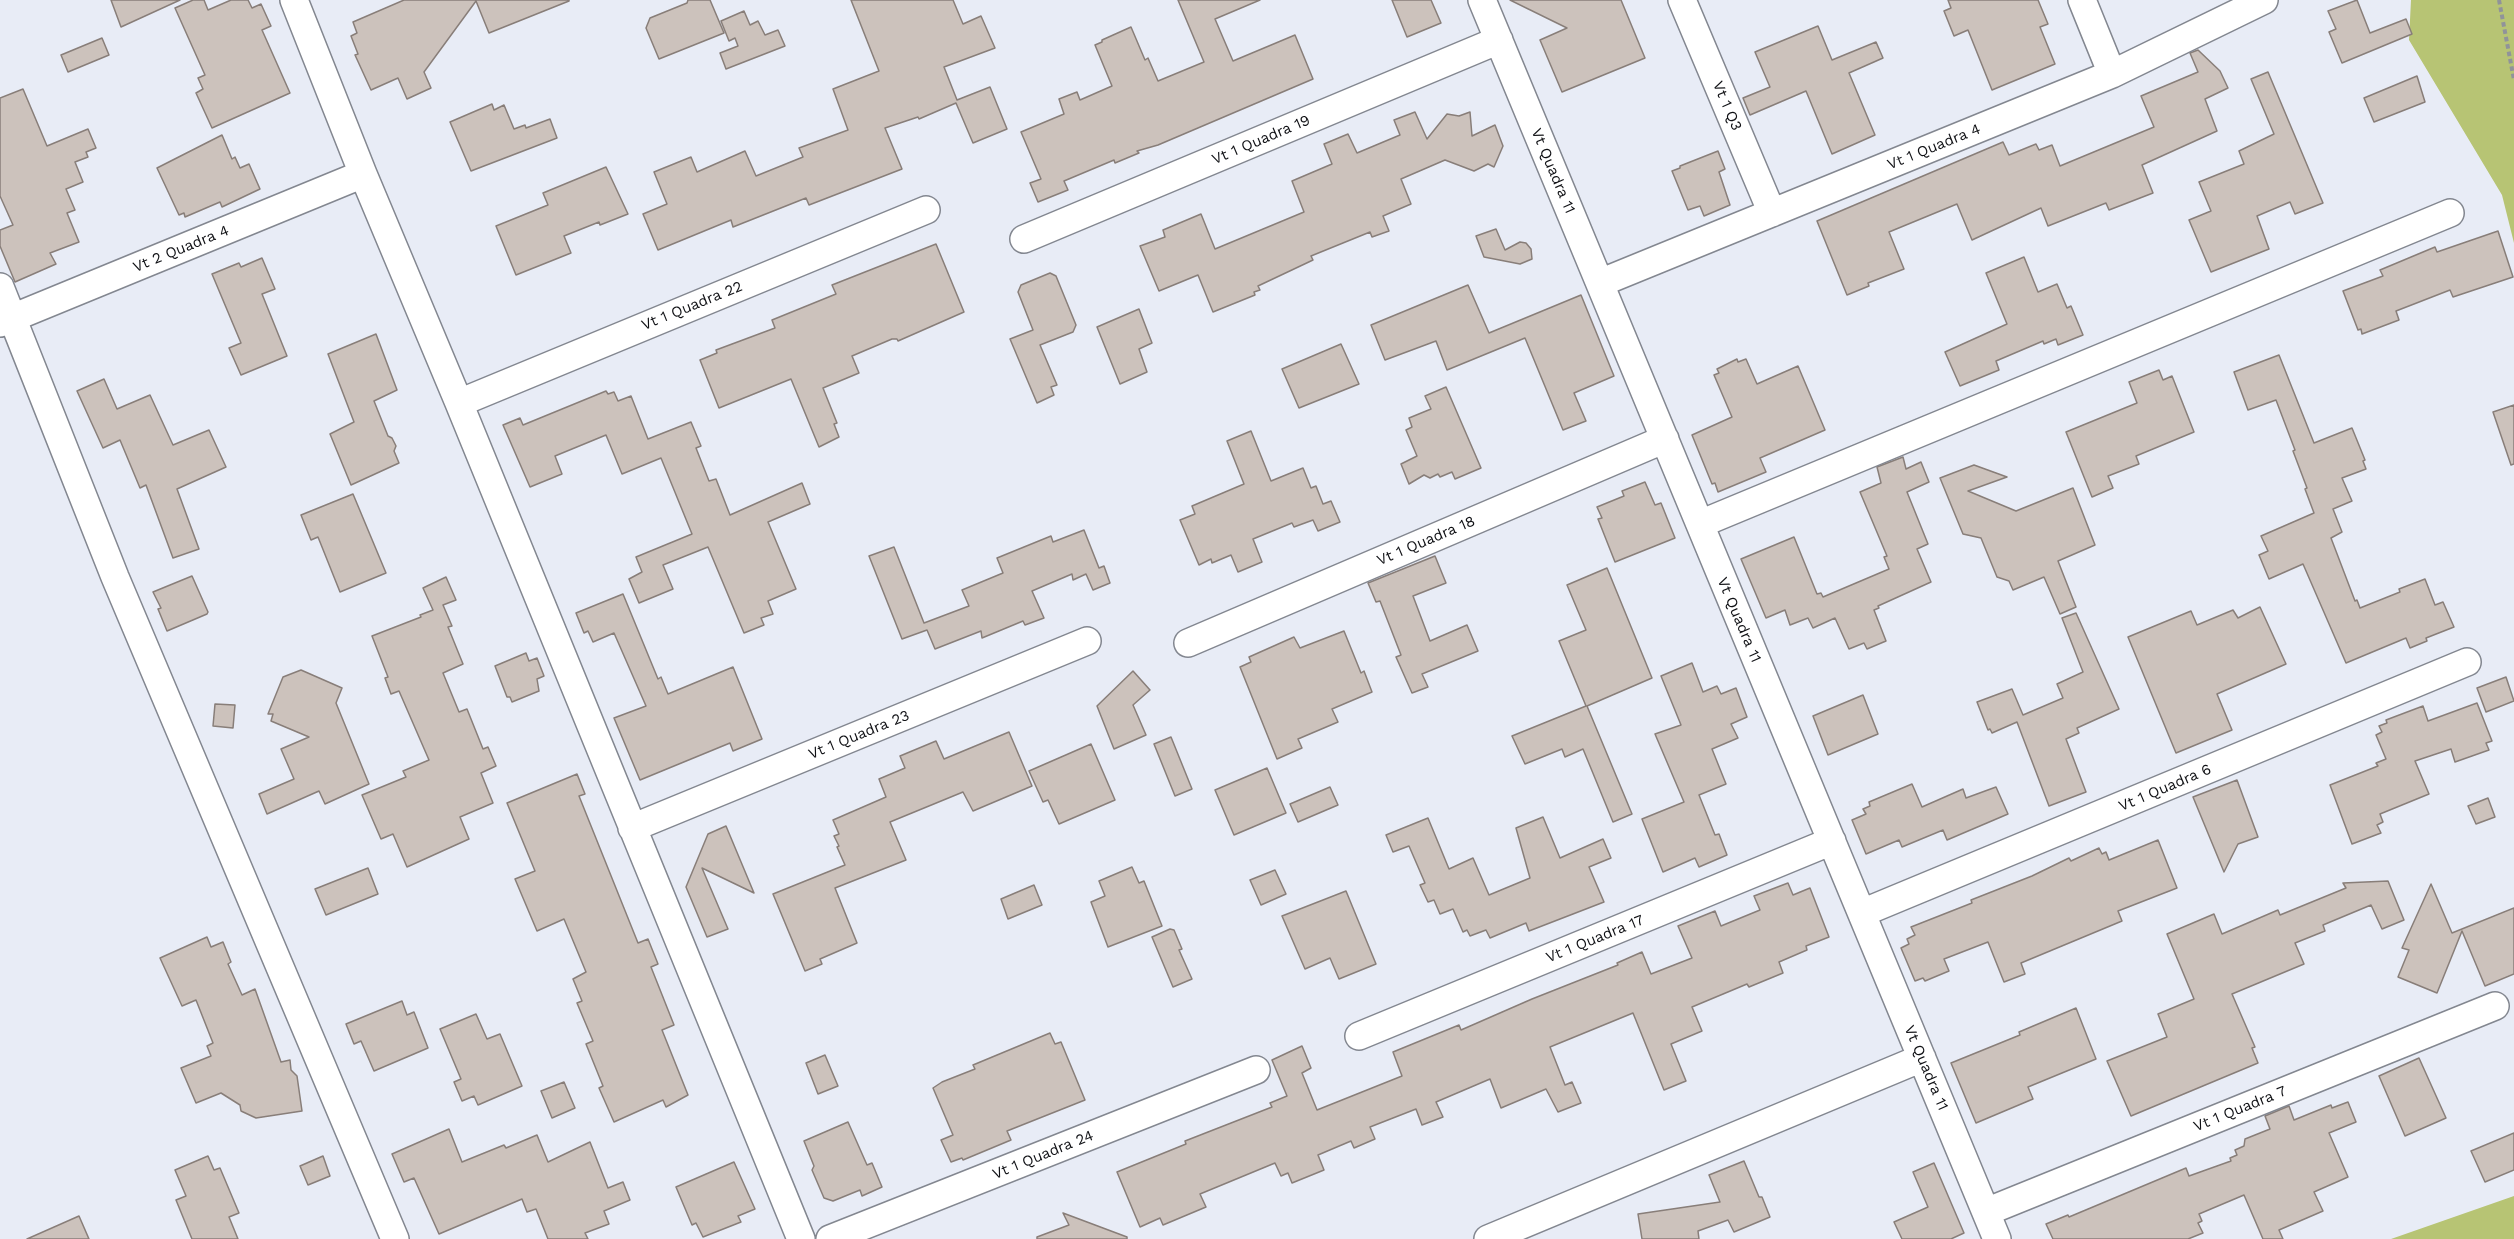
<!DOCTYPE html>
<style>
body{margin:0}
canvas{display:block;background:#e8ecf6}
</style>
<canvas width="2514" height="1239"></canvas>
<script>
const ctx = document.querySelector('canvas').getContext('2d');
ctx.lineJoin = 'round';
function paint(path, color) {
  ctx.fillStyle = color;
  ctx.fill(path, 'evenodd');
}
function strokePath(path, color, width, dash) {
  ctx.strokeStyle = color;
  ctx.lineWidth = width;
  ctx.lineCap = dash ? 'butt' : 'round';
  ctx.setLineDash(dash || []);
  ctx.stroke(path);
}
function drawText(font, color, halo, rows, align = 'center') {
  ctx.font = font + ' "Work Sans",sans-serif';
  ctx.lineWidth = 5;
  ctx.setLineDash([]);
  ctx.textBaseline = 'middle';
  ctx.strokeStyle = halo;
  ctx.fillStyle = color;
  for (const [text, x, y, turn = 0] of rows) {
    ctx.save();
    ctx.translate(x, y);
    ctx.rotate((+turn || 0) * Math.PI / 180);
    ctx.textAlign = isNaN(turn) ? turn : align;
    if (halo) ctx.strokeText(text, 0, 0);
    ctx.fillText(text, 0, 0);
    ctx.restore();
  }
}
paint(new Path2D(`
 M2411,0H2514V243L2502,195L2409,40Z
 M2514,1196V1239H2391Z`), '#b7c474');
const building = new Path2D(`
 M111,0H180L121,27Z
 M193,0H204L208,10L231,0H248L252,8L261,4L271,26L262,30L290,93L212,128L196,93L203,89L198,78L205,75L175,8Z
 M404,0H569V1L489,33L476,1L424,72L431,88L407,99L398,78L371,90L355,55L358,54L351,36L357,33L353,22Z
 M688,0H710L724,33L659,59L646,28L650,18L687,3Z
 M851,0H953L963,24L981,16L995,48L944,67L957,100L990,87L1007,129L973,143L956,103L919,119L918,117L885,128L902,169L809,205L806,198L733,227L731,220L658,250L643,214L667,204L654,172L691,157L697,172L745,151L756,176L803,157L799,148L848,130L833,89L879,71Z
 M1178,0H1260L1215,19L1233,61L1295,35L1313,79L1158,145L1137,151L1139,153L1115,163L1114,160L1064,181L1068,190L1038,202L1030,183L1041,179L1021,132L1064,114L1059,99L1077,92L1080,100L1112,86L1095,45L1102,42V40L1131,27L1145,60L1148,58L1158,81L1204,62Z
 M1392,0H1431L1441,23L1407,37Z
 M1510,0H1621L1645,58L1562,92L1540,40L1567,28Z
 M1948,0H2038L2048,24L2040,27L2055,64L1992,90L1968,30L1954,36L1944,11L1951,8Z
 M2357,0L2370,33L2406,19L2412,34L2342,63L2329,32L2336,29L2328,11Z
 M744,11L750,25L758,21L765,35L778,30L785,46L726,69L720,53L738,46L735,38L729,41L721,21Z
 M1818,26L1832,60L1876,42L1883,58L1849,73L1875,135L1832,154L1806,91L1750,115L1743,98L1770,87L1755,52Z
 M102,38L109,55L68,72L61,55Z
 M2198,50L2220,71L2228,88L2205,99L2217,131L2142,165L2153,193L2109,210L2106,203L2048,226L2041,208L1972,240L1957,204L1889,232L1904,269L1868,283L1869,286L1847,295L1817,221L2003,142L2009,155L2036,144L2039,150L2052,145L2060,166L2154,127L2141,96L2198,72L2190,53Z
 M2268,72L2323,203L2295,214L2290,202L2257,216L2269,249L2211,272L2189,220L2211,211L2199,182L2244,164L2239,151L2274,134L2251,79Z
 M2417,76L2425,102L2374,122L2364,98Z
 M23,89L47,146L88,129L96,148L86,152L88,157L75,162L83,182L66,189L75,210L67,213L79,242L50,253L56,264L15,282L0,246V230L13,225L0,196V98Z
 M492,104L494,110L504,105L514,129L525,125L526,128L550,119L557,138L471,171L450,122Z
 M1415,112L1427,139L1447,114L1459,116L1470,112L1472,136L1495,125L1503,146L1494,167L1488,164L1474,171L1445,160L1401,179L1411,204L1383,216L1389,231L1372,237L1370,232L1311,256L1313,260L1258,286L1260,290L1254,292L1255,295L1213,312L1198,275L1159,291L1140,246L1165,237L1163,230L1201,214L1215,249L1304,212L1292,181L1332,164L1324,144L1348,134L1357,153L1400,135L1394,120Z
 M222,135L232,159L235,157L240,168L249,164L260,189L222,207L220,202L185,217L184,213L179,215L157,168Z
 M1718,151L1725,169L1719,172L1730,205L1704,216L1700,206L1688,210L1672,171L1680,168V166Z
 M606,167L628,214L600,225L599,222L564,236L571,253L516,275L496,226L548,205L543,193Z
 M1496,229L1505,250L1520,242L1526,243L1531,249L1532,259L1520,264L1484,257L1476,236Z
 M2498,231L2513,277L2453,297L2450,290L2396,311L2399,320L2362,334L2361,329L2358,330L2343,291L2383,276L2380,270L2435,247L2437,252Z
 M936,244L964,312L898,341L897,339H892L852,356L859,373L823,388L837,423L834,424L839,437L819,447L791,379L719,408L700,360L717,353L716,350L775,328L772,320L836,294L832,285Z
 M2024,257L2038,292L2057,284L2067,308L2071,306L2083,335L2058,345L2056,339L2044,344L2043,341L1996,361L1999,370L1960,386L1945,352L2007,324L1986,273Z
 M262,258L275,289L262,294L287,356L241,375L229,348L241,343L212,274L239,263L241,267Z
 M1050,273L1056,276L1076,325L1073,332L1040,345L1057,385L1051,387L1054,395L1037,403L1010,339L1033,330L1018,292L1021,285Z
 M1468,285L1489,333L1581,295L1614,376L1574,393L1586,421L1563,430L1525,338L1447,370L1436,341L1385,360L1371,325Z
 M1139,309L1152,343L1139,349L1147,372L1120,384L1097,327Z
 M376,334L397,390L374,401L388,436L392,438L396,446L394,451L399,463L351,485L330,434L354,422L328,354Z
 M1341,344L1359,384L1299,408L1282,369Z
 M2279,355L2314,443L2352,428L2365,460L2363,461L2366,469L2342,478L2352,501L2333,509L2342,532L2331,538L2355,601L2357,600L2360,608L2400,592L2399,589L2425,579L2435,605L2443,602L2454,627L2426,638L2427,641L2410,648L2406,638L2346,663L2303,564L2269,579L2259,555L2268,551L2261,536L2314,513L2305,489L2307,488L2293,451L2295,450L2276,400L2248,410L2234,372Z
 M1737,359L1738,362L1746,359L1757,384L1798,366L1825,430L1760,458L1766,472L1718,492L1715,483L1712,484L1692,435L1732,417L1714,375L1719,373L1717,369Z
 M2159,370L2163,380L2172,376L2194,432L2136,456L2139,464L2108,476L2113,488L2092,497L2066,432L2137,403L2129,382Z
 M104,379L117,409L150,395L173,445L209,430L226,467L177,489L199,549L173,558L146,485L140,488L120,440L103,448L77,391Z
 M1446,387L1481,468L1455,479L1452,472L1440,477L1438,474L1430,478L1424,475L1409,484L1401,464L1417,456L1406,430L1412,427L1409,418L1431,409L1425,396Z
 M606,391L608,394L614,392L618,401L631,396L648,439L691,422L701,446L696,448L709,481L716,479L730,515L802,483L810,504L768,522L796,589L768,601L773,614L761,618L764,625L744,633L708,547L663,565L673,589L639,603L629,579L642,572L636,557L692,534L661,458L622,474L606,435L555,456L562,474L530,487L503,425L520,418L523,425Z
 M2514,405V464L2511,465L2493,412Z
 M1251,431L1271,481L1303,468L1311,488L1316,486L1323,504L1331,501L1340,522L1318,531L1313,520L1294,527L1292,523L1253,539L1262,562L1238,572L1231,555L1212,563L1211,559L1199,565L1180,520L1195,514L1192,506L1244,484L1227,441Z
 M1903,457L1906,469L1921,462L1929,482L1907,492L1928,544L1917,549L1931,582L1878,606L1879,608L1874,610L1886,641L1867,649L1864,643L1849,649L1835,618L1813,628L1808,618L1790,625L1785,610L1766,618L1741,559L1794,537L1817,594L1821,593L1823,597L1889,569L1884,557L1887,556L1860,492L1881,483L1877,467Z
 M1974,465L2007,477L1968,491L2016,511L2073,488L2095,545L2058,561L2076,607L2060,614L2044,577L2013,590L2009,581L1997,577L1981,538L1963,534L1940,478Z
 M1645,482L1655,505L1661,503L1675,538L1615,562L1598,519L1602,518L1597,507L1624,496L1622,491Z
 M353,494L386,573L340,592L318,537L311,540L301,515Z
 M1084,530L1099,568L1104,566L1110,583L1093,590L1086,574L1073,580L1072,574L1032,591L1044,618L1025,625L1023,621L982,638L981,631L935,649L927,630L902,639L869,556L894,547L924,623L969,606L962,590L1003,573L997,558L1051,536L1053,542Z
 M1435,556L1446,583L1413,596L1430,641L1467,625L1478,651L1422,674L1428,687L1412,693L1396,657L1401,655L1380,601L1376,602L1368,583Z
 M1607,568L1652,678L1587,706L1632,814L1613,822L1583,749L1565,757L1562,749L1525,764L1512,736L1586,706L1559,641L1586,630L1567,585Z
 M192,576L208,612L207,614L167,631L158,609L161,608L153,592Z
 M446,577L456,600L443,605L452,626L448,627L463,664L443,673L459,712L467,709L483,749L488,747L496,766L481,773L493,803L460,817L469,839L407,867L393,834L381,839L362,795L406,777L403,771L429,760L399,691L391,694L385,678L388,677L372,636L421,617L420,615L433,610L423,588Z
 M623,594L658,679L661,677L668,694L733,667L762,739L733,751L730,743L640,780L614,718L646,706L614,633L593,642L588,631L584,633L576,613Z
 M2260,607L2286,664L2217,694L2232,730L2176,753L2128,637L2191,611L2197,625L2233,610L2238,618Z
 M2076,613L2119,709L2077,728L2079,733L2066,739L2086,792L2049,806L2017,722L1992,733L1990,729L1988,730L1977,702L2012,689L2023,715L2063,698L2057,684L2083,672L2062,618Z
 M1344,631L1361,673L1364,671L1372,692L1332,709L1338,722L1298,739L1302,748L1277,759L1240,667L1251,662L1249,657L1294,637L1300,648Z
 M526,653L529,661L537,658L544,676L537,679L539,691L512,702L510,697H507L495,666Z
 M1692,663L1703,692L1717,686L1721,694L1736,688L1747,717L1731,724L1738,738L1712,749L1726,784L1699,795L1715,835L1719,834L1727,855L1699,867L1695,858L1663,872L1642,819L1684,802L1655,734L1681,725L1661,676Z
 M301,670L342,688L336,703L369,784L325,804L319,791L267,814L259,794L294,779L281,749L309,737L271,721L273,714H268L283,677Z
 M1133,671L1150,690L1133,705L1146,735L1114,749L1097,706Z
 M2506,677L2514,701L2486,712L2477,688Z
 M1863,695L1878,734L1828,755L1813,716Z
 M2477,703L2492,741L2486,743L2489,750L2455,762L2451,749L2415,761L2429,794L2380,814L2383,822L2377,825L2381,833L2352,844L2330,785L2378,766L2376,763L2386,759L2376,735L2382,732L2379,726L2387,723L2386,720L2423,706L2428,721Z
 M215,704L235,705L233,728L213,726Z
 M1009,732L1032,786L973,811L963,792L890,822L906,860L835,888L857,943L820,959L822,964L805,971L773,894L845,865L837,847L839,846L834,836L839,834L833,820L886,797L879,779L905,768L900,756L936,741L944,759Z
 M1171,737L1192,789L1175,796L1154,744Z
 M1091,744L1115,800L1059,824L1048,800L1043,802L1029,771Z
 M1267,768L1286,813L1234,835L1215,790Z
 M577,774L585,794L579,796L638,943L648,939L658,964L651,967L674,1025L662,1030L688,1095L666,1107L663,1100L614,1122L599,1088L603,1086L586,1044L593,1041L577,1003L582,1001L573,979L586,972L564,919L537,931L515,879L535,871L507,803Z
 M2237,780L2258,837L2238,844L2224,872L2193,797Z
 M1912,784L1922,807L1963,789L1966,798L1996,787L2008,814L1947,840L1943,830L1902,847L1899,840L1866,854L1852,820L1866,814L1863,809L1870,806L1869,802Z
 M1330,787L1338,805L1298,822L1290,804Z
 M2488,798L2495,817L2476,824L2468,806Z
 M1543,817L1560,858L1603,839L1611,858L1589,867L1604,902L1529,931L1526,923L1490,938L1486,930L1470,936L1467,930L1463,932L1453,909L1440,914L1434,900L1428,902L1420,885L1425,883L1409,846L1393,852L1386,835L1428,818L1449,869L1473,858L1489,895L1530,878L1516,828Z
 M726,826L754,893L702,868L728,929L707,937L686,887L708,834Z
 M2158,840L2177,888L2118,911L2122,921L2021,963L2025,974L2004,982L1988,942L1944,959L1949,971L1925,981L1923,978L1915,981L1901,948L1909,944L1907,939L1915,935L1911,927L1972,903L1971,900L2032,876L2069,858L2071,861L2099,848L2102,854L2106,852L2109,860Z
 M1132,867L1139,883L1144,881L1162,926L1108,947L1091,902L1105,896L1099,881Z
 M368,868L378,894L326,915L315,889Z
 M1275,870L1286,894L1261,905L1250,880Z
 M2388,881L2404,920L2382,929L2371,905L2323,925L2325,931L2295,943L2304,964L2232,994L2255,1047L2252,1048L2258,1063L2131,1116L2107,1061L2167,1037L2158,1014L2194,999L2167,934L2214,914L2222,934L2278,910L2280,915L2346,888L2343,883Z
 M1788,883L1793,895L1810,888L1829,937L1806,946L1807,950L1779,962L1783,973L1749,987L1747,984L1692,1007L1702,1031L1671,1044L1686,1081L1664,1090L1633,1013L1550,1047L1565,1085L1572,1082L1581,1103L1558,1112L1546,1089L1501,1108L1490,1079L1436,1102L1443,1117L1422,1125L1416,1109L1370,1127L1375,1139L1354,1148L1351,1141L1318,1155L1324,1170L1292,1183L1288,1173L1281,1176L1275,1163L1200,1194L1206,1207L1163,1225L1160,1218L1140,1227L1117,1172L1186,1144L1185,1141L1272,1107L1270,1103L1287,1096L1272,1060L1302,1046L1311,1068L1302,1073L1317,1110L1402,1076L1393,1052L1459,1025L1461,1030L1532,999L1618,965L1617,963L1642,952L1651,974L1692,958L1678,926L1715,911L1721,926L1760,910L1754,896Z
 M2431,884L2452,933L2514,908V974L2485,986L2462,931L2437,993L2398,977L2409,950L2402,948Z
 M1034,885L1042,905L1008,919L1001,899Z
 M1346,891L1376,964L1339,979L1330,958L1305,969L1282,916Z
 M1170,929L1174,930L1182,949L1179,950L1192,979L1173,987L1152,937Z
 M207,937L211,947L223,942L231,962L228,964L242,995L255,989L281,1062L290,1060L291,1070L297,1076L302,1111L256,1118L241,1111L240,1105L221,1093L196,1103L181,1068L211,1056L207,1046L213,1043L196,1000L182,1006L160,958Z
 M402,1001L407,1015L414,1012L428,1048L374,1071L361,1041L354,1044L346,1024Z
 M2076,1008L2096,1059L2028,1087L2033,1099L1976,1123L1951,1063L2020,1035L2019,1032Z
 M476,1014L487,1039L500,1034L522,1086L478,1105L474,1096L462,1101L454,1082L461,1079L440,1029Z
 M1050,1033L1055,1044L1061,1042L1085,1100L1007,1131L1011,1140L963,1160L962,1158L951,1162L941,1140L953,1135L933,1088L942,1082L975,1069L973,1065Z
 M825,1055L838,1086L818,1094L806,1063Z
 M2419,1058L2446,1118L2405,1136L2379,1076Z
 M564,1082L575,1108L552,1118L541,1091Z
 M2348,1102L2356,1122L2329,1133L2348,1177L2314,1192L2323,1211L2279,1230L2283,1239H2263L2244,1195L2199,1214L2202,1221L2198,1223L2203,1233L2188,1239H2053L2046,1224L2068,1215L2069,1217L2186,1168L2189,1176L2231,1161L2230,1158L2237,1155L2235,1150L2244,1146L2245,1139L2270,1129L2265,1116L2289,1106L2294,1120L2331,1105L2332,1108Z
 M848,1122L867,1165L872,1163L882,1187L862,1196L860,1190L833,1201L824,1198L812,1170L814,1166L804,1141Z
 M449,1129L462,1162L504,1145L506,1148L537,1135L548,1162L590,1142L608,1188L623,1182L630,1200L604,1211L609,1224L585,1233L588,1239H548L536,1209L527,1212L522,1199L439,1234L414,1178L404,1182L392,1154Z
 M2514,1133V1170L2485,1182L2471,1151Z
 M208,1156L214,1170L220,1168L239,1213L229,1217L238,1239H192L176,1200L186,1196L175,1170Z
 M323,1156L330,1176L308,1185L300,1166Z
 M1744,1161L1759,1197H1762L1770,1217L1734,1232L1728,1220L1698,1231L1699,1239H1642L1638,1214L1720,1202L1709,1175Z
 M734,1162L755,1209L738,1216L741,1222L703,1237L696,1223L692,1225L676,1187Z
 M1934,1163L1964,1233L1951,1239H1902L1894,1222L1928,1207L1913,1172Z
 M1063,1213L1127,1237V1239H1037V1237L1069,1225Z
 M79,1216L89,1239H27Z`);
paint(building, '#ccc2bc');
strokePath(building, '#887e79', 1.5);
const street = new Path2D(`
 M294,0L363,174L459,403L801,1239
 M1482,0L1997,1239
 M1682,0L1772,213
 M2082,0L2112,74
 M1024,239L1499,40
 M1600,283L2112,74L2264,0
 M0,287L115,577L395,1239
 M0,323L363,174
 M459,403L926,210
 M1700,524L2450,213
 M1188,643L1665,439
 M632,828L1087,641
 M1862,913L2467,662
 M1359,1036L1832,841
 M1986,1212L2495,1006
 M830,1239L1256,1070
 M1488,1239L1922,1058`);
strokePath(street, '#838790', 30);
strokePath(new Path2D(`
 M2499,0L2514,80`), '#90939a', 4, [4.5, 3]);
strokePath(street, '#fff', 27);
drawText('15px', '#0f1014', '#fff', [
 ["Vt 1 Q3",1727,106,67],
 ["Vt 1 Quadra 19",1261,140,-23],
 ["Vt 1 Quadra 4",1934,147,-22],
 ["Vt Quadra 11",1553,171,67],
 ["Vt 2 Quadra 4",181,249,-22],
 ["Vt 1 Quadra 22",692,306,-22],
 ["Vt 1 Quadra 18",1426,541,-23],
 ["Vt Quadra 11",1739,620,67],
 ["Vt 1 Quadra 23",859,735,-22],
 ["Vt 1 Quadra 6",2165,788,-23],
 ["Vt 1 Quadra 17",1595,939,-22],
 ["Vt Quadra 11",1926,1068,67],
 ["Vt 1 Quadra 7",2240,1109,-22],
 ["Vt 1 Quadra 24",1043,1155,-22]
]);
</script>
